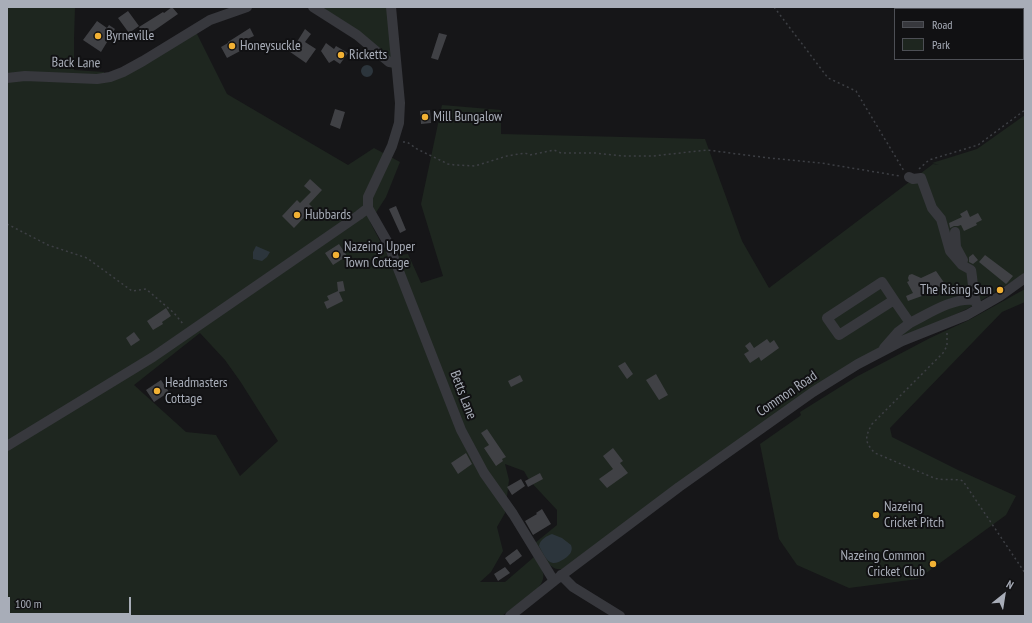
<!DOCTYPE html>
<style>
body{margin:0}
#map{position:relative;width:1032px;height:623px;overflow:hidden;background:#161618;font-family:"PT Sans Narrow",sans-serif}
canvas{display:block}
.frame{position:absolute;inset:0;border:8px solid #a8adb8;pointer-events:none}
.legend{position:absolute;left:894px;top:8px;width:130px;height:52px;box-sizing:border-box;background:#111113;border:1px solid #4d4f55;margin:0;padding:5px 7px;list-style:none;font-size:12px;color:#a8adb8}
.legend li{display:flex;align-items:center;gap:8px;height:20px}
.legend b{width:20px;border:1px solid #4d4f55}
.north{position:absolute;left:984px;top:575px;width:40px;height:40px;-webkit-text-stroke:3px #111113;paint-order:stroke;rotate:30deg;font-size:11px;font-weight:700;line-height:16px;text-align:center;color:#a8adb8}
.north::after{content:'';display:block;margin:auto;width:14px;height:18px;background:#a8adb8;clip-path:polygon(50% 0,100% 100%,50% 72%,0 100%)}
.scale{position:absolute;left:8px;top:597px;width:123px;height:18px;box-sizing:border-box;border:2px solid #a8adb8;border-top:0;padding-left:5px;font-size:12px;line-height:14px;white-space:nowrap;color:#a8adb8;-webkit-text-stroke:3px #111113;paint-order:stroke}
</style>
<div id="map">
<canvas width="1032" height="623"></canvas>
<div class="frame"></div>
<ul class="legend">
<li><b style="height:5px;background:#37383d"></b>Road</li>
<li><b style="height:11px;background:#1e261f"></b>Park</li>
</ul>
<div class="north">N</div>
<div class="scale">100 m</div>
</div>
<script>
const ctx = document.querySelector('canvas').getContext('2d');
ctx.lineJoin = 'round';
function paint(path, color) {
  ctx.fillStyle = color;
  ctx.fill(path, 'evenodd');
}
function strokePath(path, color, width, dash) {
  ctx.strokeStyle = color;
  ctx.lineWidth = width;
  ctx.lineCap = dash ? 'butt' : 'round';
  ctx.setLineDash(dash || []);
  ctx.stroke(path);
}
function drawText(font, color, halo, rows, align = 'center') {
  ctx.font = font + ' "PT Sans Narrow",sans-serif';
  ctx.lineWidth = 4;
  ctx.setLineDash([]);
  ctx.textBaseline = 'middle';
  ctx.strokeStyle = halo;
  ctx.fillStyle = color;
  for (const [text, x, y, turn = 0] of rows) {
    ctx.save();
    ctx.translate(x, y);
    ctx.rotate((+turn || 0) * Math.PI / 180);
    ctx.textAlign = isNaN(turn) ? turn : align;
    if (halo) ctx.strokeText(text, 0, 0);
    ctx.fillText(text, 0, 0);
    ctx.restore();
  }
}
paint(new Path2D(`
 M7,7H75L74,39V70L104,72L105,82L196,32L227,94L348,165L374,148L400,162L386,197L370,222L388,256L408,254L421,283L443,276L421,204L442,105L501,110V134L705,139L742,241L769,288L933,164L939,165L932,163L977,149L1025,115V274L967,309L875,351L562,569C549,572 541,552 535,543L557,525V510L529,480L524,471L505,464L509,480L505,513L497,527L503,551L491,572L480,582H505L534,557C541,568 549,575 538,588L502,616H7ZM200,333L225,360L240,381L278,441L240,476L216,435L186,432L134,385Z
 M307,7H391L396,72L368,48L339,26Z
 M1025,289V302L1002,312L890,428L892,437L958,470L1016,496L1006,515L918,579L849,588L797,565L779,539L760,444L800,416L801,415L800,412L856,377L930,338L969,320Z`), '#1e261f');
paint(new Path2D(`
 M361 71a6 6 0 1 1 12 0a6 6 0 1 1-12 0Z
 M256,246L270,252L267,257L262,261L253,259V252Z
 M552,534L562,538L571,545C572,548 572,549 571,552C570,556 558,564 553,563C546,562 542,551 539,546C540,539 547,536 552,534Z`), '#2c353c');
paint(new Path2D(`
 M172,7L178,14L155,30L144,36L139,27L163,12L164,13Z
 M128,11L139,26L129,33L118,18Z
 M97,21L107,28L109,25L115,29L101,52L83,40Z
 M250,28L254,36L245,40L246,43L240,46L242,50L227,58L221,47L228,43V42Z
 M305,29L311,34L305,42L316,49L306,63L283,47L288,40L295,45Z
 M439,33L447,35L438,60L431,58Z
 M326,43L334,49L336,46L348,53L340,64L334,60L329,63L321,51Z
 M335,109L345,112L340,129L330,125Z
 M430,110L431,123L421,124L420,111Z
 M310,179L322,190L309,204L313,208L294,228L282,216L297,200L300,203L311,192L304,186Z
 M396,206L406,230L400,233L389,209Z
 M967,210L970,217L978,213L982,220L976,223L977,225L964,231L961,225L958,226H954L950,228L949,223L962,217L960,214Z
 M339,244L347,256L333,265L325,253Z
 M973,254L978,260L973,264L969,262V257Z
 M985,255L1013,276L1008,282L1006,284L979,262Z
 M936,271L945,284L922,296L908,301L906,296L913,293L907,282L909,281L908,278L909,275L912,274L921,278Z
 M343,281L345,291L339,292L343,301L327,309L324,302L329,300L327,296L338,291L337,282Z
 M166,308L171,316L162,322L163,324L153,330L147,321Z
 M134,332L140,340L131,346L126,338Z
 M767,339L770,343L774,340L779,348L761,361L759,357L750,363L744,354L749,351L745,346L750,342L754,348Z
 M625,362L633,374L627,379L618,366Z
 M656,374L668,395L659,400L646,380Z
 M520,375L523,381L511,387L508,381Z
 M161,380L169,392L154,402L146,390Z
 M487,429L506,457L502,459L503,461L496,466L484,448L489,445L481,433Z
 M613,448L623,461L620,463L628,473L607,488L599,479L613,469L603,456Z
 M466,453L472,464L458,474L451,463Z
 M540,473L543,479L528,487L525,481Z
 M521,479L525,486L512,495L507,487Z
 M542,509L551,524L533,535L525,521L537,514L536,513Z
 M517,549L522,556L510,565L505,558Z
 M505,567L510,573L498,581L494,574Z`), '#404145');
strokePath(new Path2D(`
 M774,7L828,78L856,91L904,171
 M403,142H407L417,149L448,164L455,165L475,166L507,156L525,153L530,155L554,150L561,153H595L623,156H653L707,150L769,158L821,163L900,176
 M919,169L929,160L978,145L1025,110
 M7,224L48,245L87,258L132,291L146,289L174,313L184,325
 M947,333V346L943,353L872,424C865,437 864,442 875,453L934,478C944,481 955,478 963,481L1025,573`), '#3d3f44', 1.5, [2, 3]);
strokePath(new Path2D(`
 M313,7L357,35L389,62L396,63
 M391,7L400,103L399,123L392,146L368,197V208L388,243L461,430L484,473L513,514L554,581
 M7,78L25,76L97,79L110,77L123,72L143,61L210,20L247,7
 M909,177L913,179L921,178L932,208L941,219L950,251L962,265L971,270C973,280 973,297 977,305
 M955,232L956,247L963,260
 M894,300L882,282L827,318L839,335L894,300L910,323C928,314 954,297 974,300
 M884,348L898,332L910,323
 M7,446L153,357L359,215L368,208
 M561,575L573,587L620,616
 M510,616L554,581L679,487L813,392L858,364L902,341L967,315L1000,296L1025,278`), '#37383d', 10);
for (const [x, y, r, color] of [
 [98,36,4,"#f2b134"],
 [232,46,4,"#f2b134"],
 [341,55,4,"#f2b134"],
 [425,117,4,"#f2b134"],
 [297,215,4,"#f2b134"],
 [336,255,4,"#f2b134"],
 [1000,290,4,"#f2b134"],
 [157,391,4,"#f2b134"],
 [876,515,4,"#f2b134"],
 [933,564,4,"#f2b134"]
]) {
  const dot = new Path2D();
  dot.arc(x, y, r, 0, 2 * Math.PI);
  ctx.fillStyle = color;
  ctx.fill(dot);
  strokePath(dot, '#111113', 1.5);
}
drawText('14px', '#a8adb8', '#111113', [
 ["Byrneville",106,36],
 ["Honeysuckle",240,46],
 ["Ricketts",349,55],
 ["Mill Bungalow",433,117],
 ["Hubbards",305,215],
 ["Nazeing Upper",344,247],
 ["Town Cottage",344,263],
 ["The Rising Sun",992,290,"right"],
 ["Headmasters",165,383],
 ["Cottage",165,399],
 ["Nazeing",884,507],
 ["Cricket Pitch",884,523],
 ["Nazeing Common",925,556,"right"],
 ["Cricket Club",925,572,"right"]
], 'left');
drawText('14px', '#a8adb8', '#111113', [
 ["Back Lane",76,63,1],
 ["Common Road",787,394,-34],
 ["Betts Lane",463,395,69]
]);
</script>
